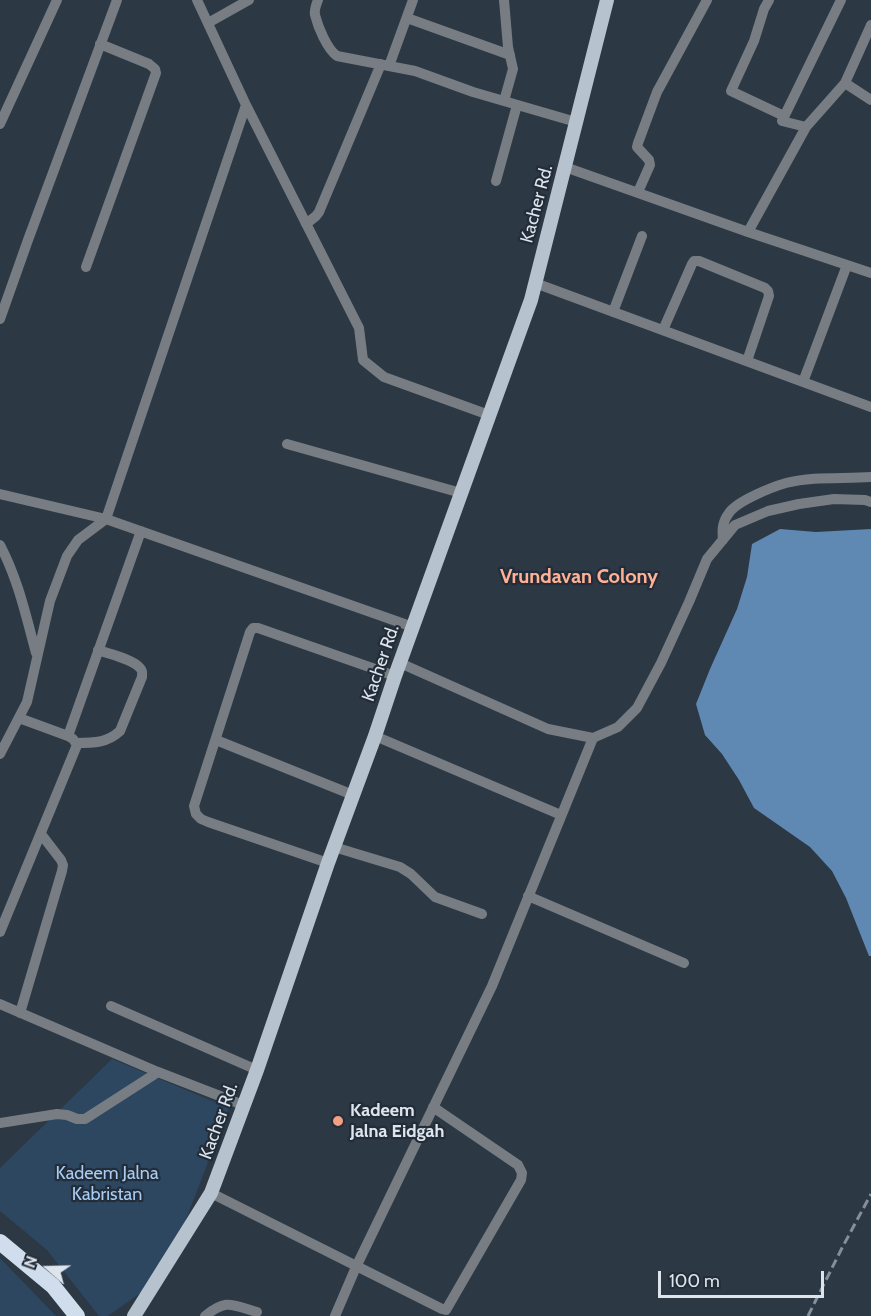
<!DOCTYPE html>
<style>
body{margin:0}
#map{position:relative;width:871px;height:1316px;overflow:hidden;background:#2c3843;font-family:Cabin,sans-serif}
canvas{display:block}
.north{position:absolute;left:18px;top:1238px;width:60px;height:60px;-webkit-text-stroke:4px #222d39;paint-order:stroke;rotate:290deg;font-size:16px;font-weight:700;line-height:24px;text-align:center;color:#dde4ec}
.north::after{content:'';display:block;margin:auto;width:21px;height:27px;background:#dde4ec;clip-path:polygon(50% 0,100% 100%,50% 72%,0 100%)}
.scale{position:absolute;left:658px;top:1271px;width:166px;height:27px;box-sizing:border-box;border:3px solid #dde4ec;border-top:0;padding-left:8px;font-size:18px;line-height:21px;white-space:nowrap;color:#dde4ec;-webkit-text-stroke:4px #222d39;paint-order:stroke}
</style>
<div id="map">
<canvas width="871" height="1316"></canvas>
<div class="north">N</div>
<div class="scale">100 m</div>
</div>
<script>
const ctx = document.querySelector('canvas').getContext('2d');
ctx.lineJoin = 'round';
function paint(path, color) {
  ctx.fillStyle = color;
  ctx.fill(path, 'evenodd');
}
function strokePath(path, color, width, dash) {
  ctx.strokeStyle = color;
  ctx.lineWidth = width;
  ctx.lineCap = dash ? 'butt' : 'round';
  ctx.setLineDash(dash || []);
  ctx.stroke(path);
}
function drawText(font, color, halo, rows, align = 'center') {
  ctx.font = font + ' Cabin,sans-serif';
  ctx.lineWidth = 4.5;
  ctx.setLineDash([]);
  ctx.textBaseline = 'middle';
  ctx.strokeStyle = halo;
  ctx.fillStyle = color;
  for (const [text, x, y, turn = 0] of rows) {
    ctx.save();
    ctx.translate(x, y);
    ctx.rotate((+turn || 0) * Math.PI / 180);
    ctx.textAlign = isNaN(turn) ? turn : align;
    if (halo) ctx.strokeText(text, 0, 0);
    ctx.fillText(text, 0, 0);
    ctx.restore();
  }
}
paint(new Path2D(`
 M112,1059L229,1108L185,1222L146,1289L108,1316H99L47,1250L0,1211V1168Z
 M0,1258L56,1316H0Z`), '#2d4760');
paint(new Path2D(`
 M780,529L816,532L871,529V956H869L846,898L832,871L810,847L754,808L739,780L722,754L705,735L696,704L710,669L737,609L747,577L752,544Z`), '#5f88b2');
strokePath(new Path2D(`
 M197,0L246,105L359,328L363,360L384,377L489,415
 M318,0C316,5 314,10 315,15C318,27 327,49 337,56L415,71L473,92L576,122
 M769,0L764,9L754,41L731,91L784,116
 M407,18L510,55
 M208,23L249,0
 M389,66L413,0
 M845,83L871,100
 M504,101L513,69L508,47L504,0
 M246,105L106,519L413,627
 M0,124L57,0
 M806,127L782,121L841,0
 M565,167L748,232L871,273
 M496,181L517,105
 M638,192L650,165L649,160L637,147L638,143L657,92L707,0
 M306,224L316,216L319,212L381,64
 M748,232L806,127L845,83L871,25
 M86,267L156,73L155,69L149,64L100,44
 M535,283L871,407
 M613,312L642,236
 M0,319L28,240L117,0
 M663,330L692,264L694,261H699L765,288L768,291L769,296L747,361
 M803,382L847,265
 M287,444L461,493
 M0,494L106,519L78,540L67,556L50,601L27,702L0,754
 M723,540C722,530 722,522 729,513C737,501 772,487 786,483C814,476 843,479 871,477
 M0,545C18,579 26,616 36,653
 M400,663L548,729L593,738L618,727L637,708L661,663L689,602L707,559L735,525L768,511L799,504L834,499L865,500L871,502
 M68,736L141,531
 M375,736L561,815
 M216,740L353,795
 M76,743C94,743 107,743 120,731L142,677C142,672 143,671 140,668C133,659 109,654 98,650
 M334,847L400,867L411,874L435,897L482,914
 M328,863L208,822L201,819L196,814L194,806L250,632L253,628H258L395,676
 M528,896L684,963
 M0,932L77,745L73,739L68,736L19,718
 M0,1004L158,1072L243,1105
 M111,1006L257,1070
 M20,1013L62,871L63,865L61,860L41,834
 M0,1123L57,1114L67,1115L77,1119H85L158,1072
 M211,1193L442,1309L446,1310L521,1180L522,1173L518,1165L433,1107
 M205,1316C227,1298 232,1305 257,1312
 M335,1316L356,1267L492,986L593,738`), '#777d83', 10);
strokePath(new Path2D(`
 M134,1316L211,1193L257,1070L328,863L375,736L395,676L531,300L607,0`), '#b6c2ce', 14);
strokePath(new Path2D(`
 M0,1242L53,1286L77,1316`), '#cfddec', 16);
strokePath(new Path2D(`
 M808,1316L842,1248L871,1194`), '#858f98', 3, [9, 4.5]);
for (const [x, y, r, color] of [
 [338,1121,6,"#f39f83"]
]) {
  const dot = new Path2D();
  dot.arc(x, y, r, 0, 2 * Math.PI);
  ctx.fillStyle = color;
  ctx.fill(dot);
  strokePath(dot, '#222d39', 2);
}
drawText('18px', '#dde4ec', '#222d39', [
 ["Kacher Rd.",537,204,-75],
 ["Kacher Rd.",381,663,-71],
 ["Kacher Rd.",219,1121,-70]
]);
drawText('bold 18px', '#dde4ec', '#222d39', [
 ["Kadeem",350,1111],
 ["Jalna Eidgah",350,1132]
], 'left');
drawText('18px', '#a8ccf2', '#222d39', [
 ["Kadeem Jalna",107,1174],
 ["Kabristan",107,1195]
]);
drawText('bold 20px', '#ffb095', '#222d39', [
 ["Vrundavan Colony",579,577]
]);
</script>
